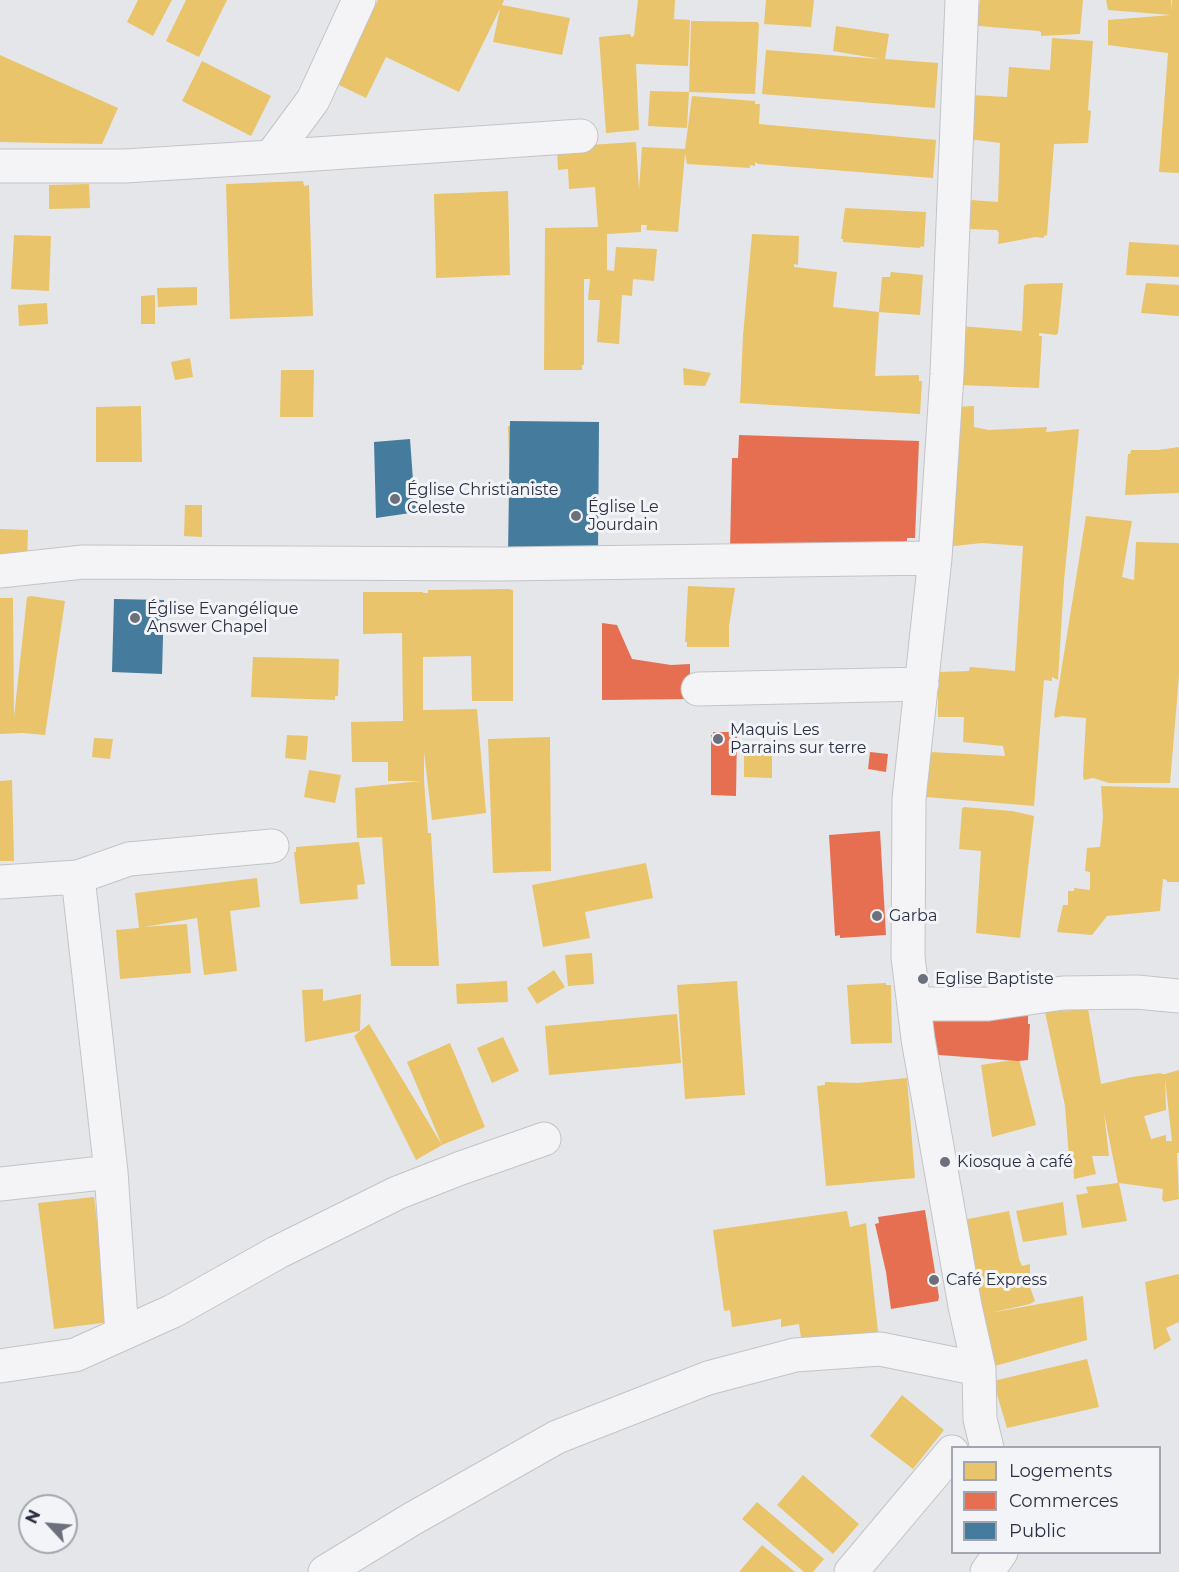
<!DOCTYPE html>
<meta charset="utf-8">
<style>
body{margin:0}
#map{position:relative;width:1179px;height:1572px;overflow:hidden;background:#e5e6e9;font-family:Montserrat,sans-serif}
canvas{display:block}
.legend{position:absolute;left:951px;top:1446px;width:210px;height:108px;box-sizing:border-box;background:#f3f4f8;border:2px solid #a3a6b0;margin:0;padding:8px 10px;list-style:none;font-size:18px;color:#2b3043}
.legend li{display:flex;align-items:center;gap:12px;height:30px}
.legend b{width:30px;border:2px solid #a3a6b0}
.north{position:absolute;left:18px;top:1494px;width:60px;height:60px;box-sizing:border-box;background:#f3f4f8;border:2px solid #a3a6b0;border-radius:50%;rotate:296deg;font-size:16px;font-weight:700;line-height:24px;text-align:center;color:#2b3043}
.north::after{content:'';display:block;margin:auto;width:21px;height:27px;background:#6c707d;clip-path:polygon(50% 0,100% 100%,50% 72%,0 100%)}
</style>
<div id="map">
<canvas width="1179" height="1572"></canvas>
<ul class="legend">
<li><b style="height:16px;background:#e9c46a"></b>Logements</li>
<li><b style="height:16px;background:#e76f51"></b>Commerces</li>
<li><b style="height:16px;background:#457b9d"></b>Public</li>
</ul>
<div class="north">N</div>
</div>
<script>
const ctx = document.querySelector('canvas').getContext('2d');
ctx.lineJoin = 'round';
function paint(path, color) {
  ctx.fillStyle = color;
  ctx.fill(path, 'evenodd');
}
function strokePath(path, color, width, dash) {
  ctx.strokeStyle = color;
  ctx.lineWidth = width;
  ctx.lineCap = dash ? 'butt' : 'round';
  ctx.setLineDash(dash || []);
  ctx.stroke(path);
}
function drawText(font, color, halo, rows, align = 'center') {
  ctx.font = font + ' Montserrat,sans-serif';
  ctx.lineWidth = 6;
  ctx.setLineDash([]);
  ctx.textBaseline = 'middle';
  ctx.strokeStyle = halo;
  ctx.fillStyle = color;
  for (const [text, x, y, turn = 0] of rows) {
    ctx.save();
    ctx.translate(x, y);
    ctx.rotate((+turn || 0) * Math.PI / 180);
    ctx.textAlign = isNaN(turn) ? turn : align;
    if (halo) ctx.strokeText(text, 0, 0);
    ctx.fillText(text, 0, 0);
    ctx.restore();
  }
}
paint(new Path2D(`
 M138,0H172L153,36L127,22Z
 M186,0H227L199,57L166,41Z
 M378,0H504L502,5L570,18L562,55L493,42L500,9L459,92L386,57L366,98L333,82L358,41Z
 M638,0H675L674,19L690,20L688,66L636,64L639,130L606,133L599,37L630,34L631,37L634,36Z
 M766,0H814L811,27L764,24Z
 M980,0H1083L1080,34L1041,36V32L1039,31L979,26L976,24Z
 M1106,0H1171V10L1172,0H1179V173L1159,172L1168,53L1108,45V20L1171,15L1108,10Z
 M691,21L757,22L759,24L755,94L689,92Z
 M836,26L889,34L885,59L938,63L935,108L762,94L766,50L880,59L833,51Z
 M1052,38L1093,41L1088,110L1091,111L1088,143L1054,144L1047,235L1044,236V238L1036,237L998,244L999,233L997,230L969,229L971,200L998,202L1000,143L969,139L971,95L1007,97L1009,67L1050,70Z
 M0,55L118,108L102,144L0,142Z
 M202,61L271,96L251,136L182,101Z
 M650,91L689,92L687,128L648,126Z
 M692,96L755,101V104H760L759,124L936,140L933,178L758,164L755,162V166L750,165V168L687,164L685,154L678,232L646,230L647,225H641V232L607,234V270L614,271L616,247L657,249L654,281L633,279L632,296L622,295L619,344L597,342L600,300H588L590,279H584V365H582V370H544L545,228L598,227L595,187L569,189L568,169L558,170L557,147L636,142L639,190L642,147L685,149Z
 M303,181L304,186L309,185L313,316L230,319L226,184Z
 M89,184L90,208L49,209V185Z
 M508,191L510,275L436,278L434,194Z
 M845,208L926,212L924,247L921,246L920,248L843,242V239H841Z
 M752,234L799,236L798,265L794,264V267L837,272L833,307L879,312L875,376L919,375V381H922L920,414L740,403L743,336Z
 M14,235L51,236L49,291L11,289Z
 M1129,242L1179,245V277L1126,275Z
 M891,272L923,275L920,315L879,312L882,277H890Z
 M1063,283L1058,333L1056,335L1039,333V336H1042L1039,388L959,385L960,326L1022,331L1024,286L1027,284Z
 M1146,283L1179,285V316L1141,313Z
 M197,287V305L158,307L157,288Z
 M155,295V324H141V296Z
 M47,303L48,324L19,326L18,305Z
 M190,358L193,377L175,380L171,362Z
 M683,368L711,373L705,386L684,385Z
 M281,370H314L313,417H280Z
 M141,406L142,462H96V407Z
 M974,406V427L989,430L1047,427L1046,432L1079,429L1064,581L1058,680L1052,677V681L1044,680L1034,806L926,797L930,752L1005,756L1003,746L963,742L964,717H938V672L969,671L970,667L1015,671L1023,546L982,543L936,548L956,407Z
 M541,425L545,551L512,552L508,426Z
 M1179,447V493L1125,495L1128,454H1130L1131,450H1158Z
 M185,505H202V537L184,536Z
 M1086,516L1132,521L1122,577L1134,580L1136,542L1179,543V676L1170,783H1109L1093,778L1084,780L1083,775L1086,718L1062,716L1055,718L1054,716Z
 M0,529L28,530L27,561H0Z
 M688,586L735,588L729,626V647H687V642H685Z
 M508,589L513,590V701H472L471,656L423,657V710L477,709L486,813L432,820L424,752V781L428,833H431L439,966H391L382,837L357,838L355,788L421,781H388V762H352L351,722L403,721L402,633L363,634V592H423V593H428V590Z
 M31,596L65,601L45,735L23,733L0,734V598H13L14,717L27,597Z
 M253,657L339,659L338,696H335V700L251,697Z
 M287,735L308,736L306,760L285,758Z
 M550,737L551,871L493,873L488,739Z
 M94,738L113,739L110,759L92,757Z
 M744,746H772V778L744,777Z
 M309,770L341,775L335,803L304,797Z
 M12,780L14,861H0V781Z
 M1101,786L1179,788V882H1167V880L1163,879L1160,911L1107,916L1092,935L1057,932L1063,905H1068V891H1074V888L1090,890V872L1085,871L1087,848L1100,847L1103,817Z
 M964,807L1012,811L1034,816L1020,938L976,933L981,851L959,849L962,809Z
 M359,842L365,884L357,885L358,899L300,904L294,852H296V847Z
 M646,863L653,898L585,912L590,938L543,947L532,885Z
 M257,878L260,907L230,911L237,971L204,975L197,918L144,927L187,924L191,973L120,979L116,930L139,928L135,893Z
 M592,953L594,984L568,986L565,955Z
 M554,970L565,987L537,1004L527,988Z
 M507,981L508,1002L457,1004L456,984Z
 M737,981L745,1095L685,1099L677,985Z
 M886,983V985H891L892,1043L851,1044L847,985Z
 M323,989V1001L361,994L360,1031L305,1042L302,990Z
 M1088,1009L1101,1084L1132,1077L1161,1073V1074H1165L1179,1070V1153H1177L1179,1199L1164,1202L1162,1199L1163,1189L1119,1183L1127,1221L1082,1228L1076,1195L1088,1193L1086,1187L1118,1183L1104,1113L1109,1156H1092L1096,1174L1074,1179L1073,1156L1069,1157L1065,1106L1045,1012ZM1165,1079L1172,1141H1166V1135L1151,1139L1144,1116L1166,1110Z
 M677,1014L681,1063L549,1075L545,1026Z
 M369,1024L442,1145L416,1160L354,1036Z
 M503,1037L519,1071L492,1083L477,1048Z
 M450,1043L485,1127L442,1145L407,1062Z
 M1019,1059L1036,1125L992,1137L981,1065Z
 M907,1078L915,1178L826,1186L817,1086L825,1085V1082L857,1083Z
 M94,1197L110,1322L54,1329L38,1203Z
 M1063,1202L1067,1235L1023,1242L1016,1211Z
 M847,1211L850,1227L866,1223L880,1349L802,1344L799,1324L781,1327V1319L732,1327L730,1310L724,1311L713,1230Z
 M1009,1211L1019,1259L1022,1266L1030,1264V1287L1035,1301L1030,1304L990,1313L1083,1296L1087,1340L995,1366L981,1314L963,1220Z
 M1179,1274V1322L1166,1328L1171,1340L1154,1350L1145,1282Z
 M1087,1359L1099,1407L1007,1428L993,1381Z
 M902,1395L944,1430L913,1469L870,1436Z
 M803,1475L859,1524L833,1554L777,1505Z
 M757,1502L824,1559L813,1572H804L742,1519Z
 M762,1545L795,1572H739Z`), '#e9c46a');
paint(new Path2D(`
 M739,435L919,441L915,538H907V552L730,549L732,458H738Z
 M602,623L617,625L632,659L671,665L690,664V699L602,700Z
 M713,732H737L736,796L711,795V735H713Z
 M870,752L888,754L886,772L868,769Z
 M880,831L886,935L840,938V935L835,936L829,835Z
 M927,1014L1028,1016V1024H1030L1028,1060L1018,1061L926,1054Z
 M925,1210L939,1297L938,1301L891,1309L886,1272L875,1224L879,1223L878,1217Z`), '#e76f51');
paint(new Path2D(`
 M510,421L599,422L598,556L508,555Z
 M410,439L413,480L417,512L376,518L374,442Z
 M114,599L164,600L162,674L112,672Z`), '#457b9d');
const minor = new Path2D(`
 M962,0L947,374L935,558L909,799L908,957L918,1039L965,1306L979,1369L980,1419L987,1448
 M271,157L581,136
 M0,166H125L271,157L313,100L359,0
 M0,571L83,562L502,564L935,558
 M698,689L922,684
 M78,877L111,1172L122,1334
 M0,882L78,877L129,859L272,846
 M914,1004H988L1063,993L1137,992L1179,996
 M0,1184L111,1172
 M0,1366L75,1355L173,1311L278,1252L397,1193L461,1168L544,1139
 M325,1572L412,1519L557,1437L708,1378L795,1355L880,1349L979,1369
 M851,1572L952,1452
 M987,1572L1001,1552`);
strokePath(minor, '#c3c4c7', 35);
strokePath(minor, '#f4f4f6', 33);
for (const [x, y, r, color] of [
 [395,499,6,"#6c707d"],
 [576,516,6,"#6c707d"],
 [135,618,6,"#6c707d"],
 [718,739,6,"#6c707d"],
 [877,916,6,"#6c707d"],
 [923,979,6,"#6c707d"],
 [945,1162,6,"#6c707d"],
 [934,1280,6,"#6c707d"]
]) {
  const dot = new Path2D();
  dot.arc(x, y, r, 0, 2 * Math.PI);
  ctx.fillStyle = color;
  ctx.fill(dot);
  strokePath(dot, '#f3f4f8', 2);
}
drawText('16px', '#2b3043', '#f3f4f8', [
 ["Église Christianiste",407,490],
 ["Celeste",407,508],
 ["Église Le",588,507],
 ["Jourdain",588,525],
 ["Église Evangélique",147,609],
 ["Answer Chapel",147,627],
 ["Maquis Les",730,730],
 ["Parrains sur terre",730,748],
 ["Garba",889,916],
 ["Eglise Baptiste",935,979],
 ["Kiosque à café",957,1162],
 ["Café Express",946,1280]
], 'left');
</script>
